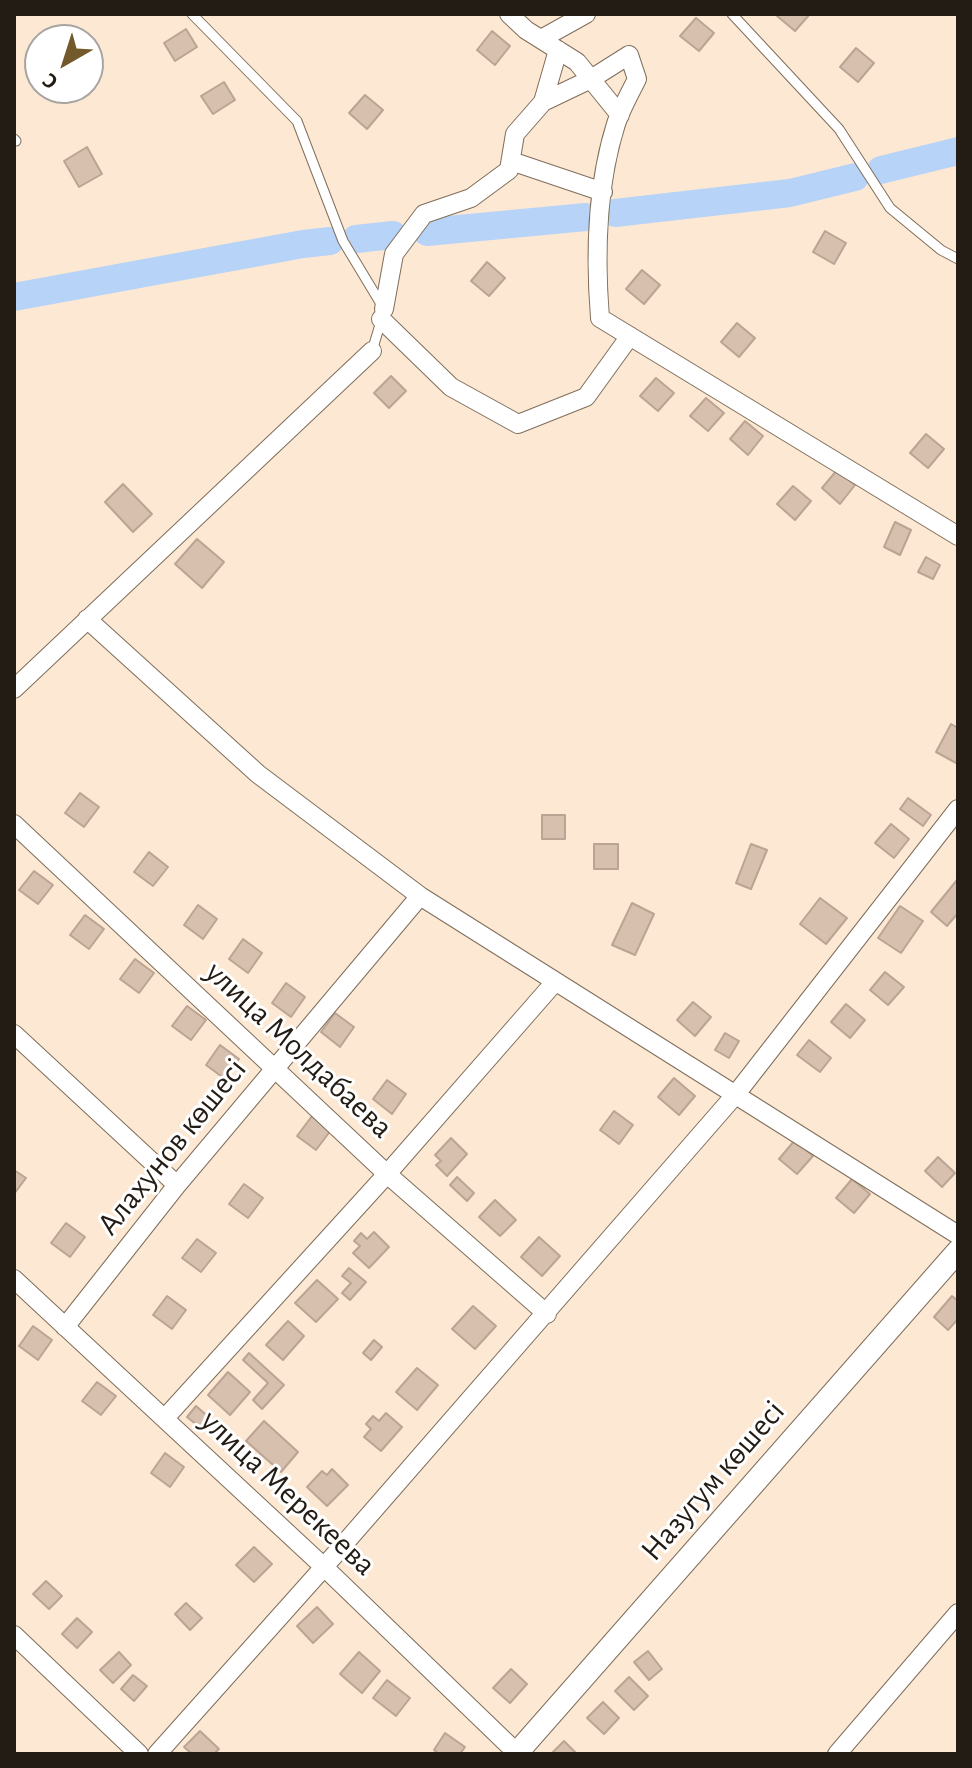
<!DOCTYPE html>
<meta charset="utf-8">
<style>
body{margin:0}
#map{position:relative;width:972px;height:1768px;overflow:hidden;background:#fce8d3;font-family:"Alegreya Sans",sans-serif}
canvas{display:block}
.frame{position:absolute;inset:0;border:16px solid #231c14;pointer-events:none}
.north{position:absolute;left:24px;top:24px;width:80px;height:80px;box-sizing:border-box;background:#fff;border:2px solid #a7a4a1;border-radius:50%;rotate:219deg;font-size:22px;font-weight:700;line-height:32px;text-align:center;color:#231c14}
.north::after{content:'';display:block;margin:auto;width:28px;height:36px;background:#735a2b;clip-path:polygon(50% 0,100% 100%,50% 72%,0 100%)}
</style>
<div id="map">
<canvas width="972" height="1768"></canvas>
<div class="frame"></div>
<div class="north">С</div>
</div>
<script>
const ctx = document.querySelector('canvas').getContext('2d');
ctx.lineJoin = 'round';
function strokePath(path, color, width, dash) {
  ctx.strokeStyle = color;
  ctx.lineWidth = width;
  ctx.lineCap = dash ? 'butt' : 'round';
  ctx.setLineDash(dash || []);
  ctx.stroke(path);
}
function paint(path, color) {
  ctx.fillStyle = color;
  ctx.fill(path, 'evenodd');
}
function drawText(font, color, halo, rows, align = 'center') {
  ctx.font = font + ' "Alegreya Sans",sans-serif';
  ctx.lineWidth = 6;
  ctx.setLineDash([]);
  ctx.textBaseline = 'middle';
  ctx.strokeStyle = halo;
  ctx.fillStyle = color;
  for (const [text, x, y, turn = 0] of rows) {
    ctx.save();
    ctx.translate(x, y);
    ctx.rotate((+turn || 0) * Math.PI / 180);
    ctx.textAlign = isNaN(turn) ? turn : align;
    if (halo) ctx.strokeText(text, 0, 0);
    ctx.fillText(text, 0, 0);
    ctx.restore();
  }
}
strokePath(new Path2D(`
 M881,170L958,151
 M615,213L790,193L855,177
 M427,232L586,217
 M356,239L393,235
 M14,297L303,244L330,241`), '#b7d3f8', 28);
const building = new Path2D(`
 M779,14H810L795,31L777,16Z
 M696,18L714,33L699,51L680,36Z
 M186,29L197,47L175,61L164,43Z
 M492,31L510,46L495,65L477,50Z
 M856,48L874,63L858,82L840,67Z
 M224,82L235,100L213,114L201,96Z
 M365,95L383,110L367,129L349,113Z
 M87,147L102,174L79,187L64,161Z
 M825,231L846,243L834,264L813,252Z
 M487,262L505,278L489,296L471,281Z
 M642,270L660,285L644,304L626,289Z
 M737,323L755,338L739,357L721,342Z
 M391,376L406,391L389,408L374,393Z
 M656,378L674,393L658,411L640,396Z
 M706,398L724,413L708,431L690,416Z
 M745,421L763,436L748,455L730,439Z
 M926,434L944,449L928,468L910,453Z
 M837,470L855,485L840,504L822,488Z
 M123,484L152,514L133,532L105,502Z
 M793,486L811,501L795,520L777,504Z
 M895,522L911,530L900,555L884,547Z
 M197,539L224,562L202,588L175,564Z
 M926,557L940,565L933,579L918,572Z
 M951,724L958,728V764L936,752Z
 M80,793L99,807L84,827L65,813Z
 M908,798L931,815L923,826L900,809Z
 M542,815H565V839H542Z
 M891,824L909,839L894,858L875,843Z
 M594,844H618V869H594Z
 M751,844L767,850L751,889L736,883Z
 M149,852L168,867L153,886L134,872Z
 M34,871L53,885L38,904L19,890Z
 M957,880L958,913L947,926L931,912Z
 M820,898L847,918L826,944L800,924Z
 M632,903L654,914L635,955L612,945Z
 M198,905L217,919L203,939L184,925Z
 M900,906L923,921L901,953L878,938Z
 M85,915L104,929L89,949L70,935Z
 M243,939L262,953L248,973L229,959Z
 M135,959L154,973L139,993L120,979Z
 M885,972L904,987L888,1005L870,990Z
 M286,983L305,997L291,1017L272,1003Z
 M693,1002L711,1017L695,1036L677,1020Z
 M846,1004L865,1020L850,1038L831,1022Z
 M187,1006L206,1020L191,1040L172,1026Z
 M335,1013L354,1027L340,1047L321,1032Z
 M725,1033L739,1041L729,1058L715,1050Z
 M809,1040L831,1058L820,1072L797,1055Z
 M220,1045L239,1059L225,1079L206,1065Z
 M674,1078L695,1096L679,1115L658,1097Z
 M387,1080L406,1094L392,1114L373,1099Z
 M614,1111L633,1125L619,1144L600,1130Z
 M312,1116L331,1130L316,1150L297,1136Z
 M451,1138L467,1154L447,1176L436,1165L441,1161L435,1155Z
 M795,1140L813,1156L797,1174L779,1159Z
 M938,1157L955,1173L942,1187L925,1171Z
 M14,1170L26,1178L14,1194Z
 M457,1177L474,1193L467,1201L450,1185Z
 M852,1179L870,1194L854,1213L836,1198Z
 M244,1184L263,1198L248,1218L229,1204Z
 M495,1200L516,1220L500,1236L479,1217Z
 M66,1223L85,1237L70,1257L51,1243Z
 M374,1232L389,1247L369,1268L353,1253L360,1246L354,1241L361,1233L367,1239Z
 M539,1237L560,1256L542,1276L521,1257Z
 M197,1239L216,1253L201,1272L182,1258Z
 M349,1268L366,1282L350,1300L342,1293L351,1283L342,1276Z
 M317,1280L338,1299L316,1322L295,1303Z
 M167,1296L186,1310L172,1329L153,1315Z
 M952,1296L958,1301V1319L948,1330L934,1317Z
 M473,1306L496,1326L475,1349L452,1329Z
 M288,1321L304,1336L283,1360L266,1345Z
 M33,1326L52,1340L38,1360L19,1346Z
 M374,1340L382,1347L371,1360L363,1353Z
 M249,1353L284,1385L262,1409L253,1400L268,1383L243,1360Z
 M417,1368L438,1385L417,1410L396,1392Z
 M228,1372L250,1392L230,1415L208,1395Z
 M97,1382L116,1396L101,1415L82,1401Z
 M196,1406L211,1419L202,1429L187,1417Z
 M386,1413L402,1427L381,1451L364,1437L371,1429L366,1424L373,1416L379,1421Z
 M264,1421L298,1452L281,1472L246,1441Z
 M165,1453L184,1467L170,1487L151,1473Z
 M332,1469L348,1485L327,1506L307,1487L322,1471L327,1475Z
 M254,1547L272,1564L254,1582L236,1565Z
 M46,1581L62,1596L49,1609L33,1594Z
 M186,1603L202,1618L190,1630L175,1614Z
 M317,1607L333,1624L313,1643L297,1626Z
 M77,1618L92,1632L77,1648L62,1634Z
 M648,1651L662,1669L649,1680L634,1662Z
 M119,1652L131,1665L113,1683L100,1670Z
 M359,1652L380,1671L362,1693L340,1674Z
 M511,1669L527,1684L510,1703L493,1688Z
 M133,1675L147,1686L134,1701L121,1689Z
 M629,1677L648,1696L634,1710L615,1691Z
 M387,1680L410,1698L396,1716L373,1698Z
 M603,1702L619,1718L604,1734L587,1718Z
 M200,1731L219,1749L214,1754H192L184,1747Z
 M445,1733L465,1747L460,1754H439L434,1750Z
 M564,1741L577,1754H551Z`);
paint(building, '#d7c0ae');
strokePath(building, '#bba493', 2);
const service = new Path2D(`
 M192,14L297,121L343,241L381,304
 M732,14L839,129L890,208L941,250L958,259
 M14,139L16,141
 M372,351L382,318`);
const minor = new Path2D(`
 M509,14L526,30L577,62L620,115
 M541,39L586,14
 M543,102L591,79L629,55L637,79C630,93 621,109 616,124C597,184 595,256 600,318L958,536
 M511,161L603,192
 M384,309L394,254L424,214L471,198L509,170L515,134L543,102L558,50
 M381,319L451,387L518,424L586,397L630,336
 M87,619L258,774L420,896L958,1235
 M14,689L372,351
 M14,824L387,1174L547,1314
 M14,1034L177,1185
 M14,1279L324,1567L518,1754
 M65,1327L177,1185L420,896
 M165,1418L387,1174L554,983
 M14,1635L139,1754
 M157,1754L324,1567L736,1094L958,809
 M837,1754L958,1613`);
const tertiary = new Path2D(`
 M516,1754L958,1251`);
strokePath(service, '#7f6e5b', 11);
strokePath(minor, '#7f6e5b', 20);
strokePath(tertiary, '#7f6e5b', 24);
strokePath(service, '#fff', 9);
strokePath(minor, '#fff', 18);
strokePath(tertiary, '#fff', 22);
drawText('32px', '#231c14', '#fff', [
 ["улица Молдабаева",299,1050,43],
 ["Алахунов көшесі",172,1147,-51],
 ["Назугум көшесі",713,1481,-49],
 ["улица Мерекеева",288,1493,43]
]);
</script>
